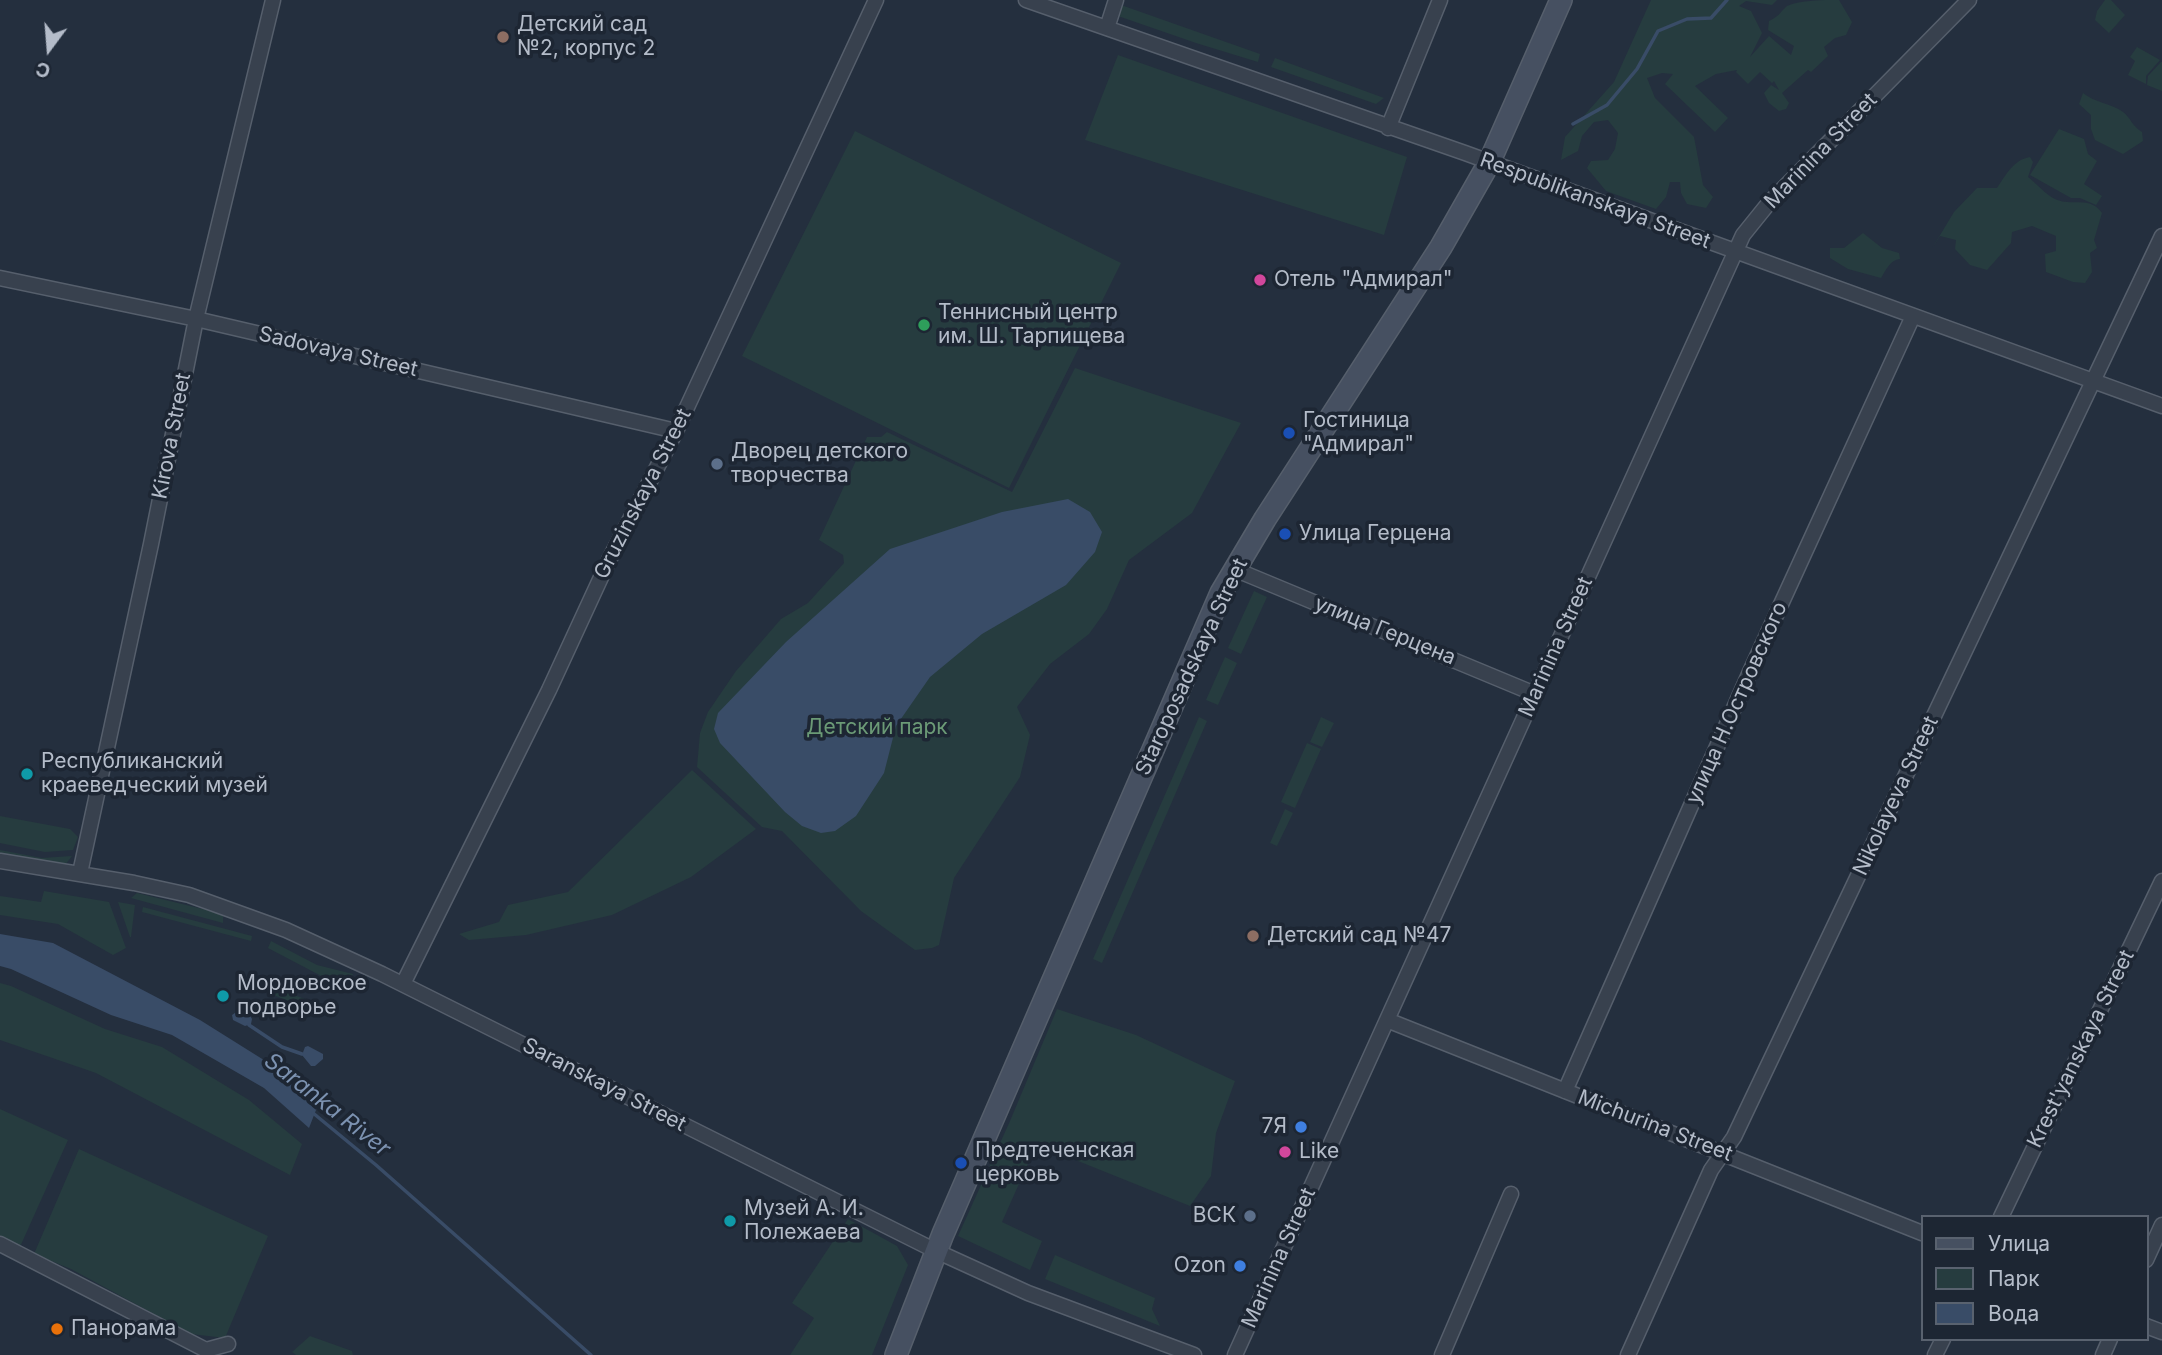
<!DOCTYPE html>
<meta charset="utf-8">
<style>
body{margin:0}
#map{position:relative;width:2162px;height:1355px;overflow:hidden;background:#242f3e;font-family:Inter,sans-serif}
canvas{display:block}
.legend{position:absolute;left:1921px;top:1215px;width:228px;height:126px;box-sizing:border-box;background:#1d2633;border:2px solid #59626f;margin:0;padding:9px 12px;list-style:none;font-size:21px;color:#b4bcc9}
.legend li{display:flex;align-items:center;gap:14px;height:35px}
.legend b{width:35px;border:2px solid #59626f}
.north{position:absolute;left:14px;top:14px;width:70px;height:70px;-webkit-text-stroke:5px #1d2633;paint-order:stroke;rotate:196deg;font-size:19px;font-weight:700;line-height:28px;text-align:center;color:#b4bcc9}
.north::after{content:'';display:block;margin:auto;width:24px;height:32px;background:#b4bcc9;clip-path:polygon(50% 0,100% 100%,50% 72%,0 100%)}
</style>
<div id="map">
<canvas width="2162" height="1355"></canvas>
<ul class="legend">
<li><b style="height:9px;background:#465061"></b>Улица</li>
<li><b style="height:19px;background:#263c3f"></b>Парк</li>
<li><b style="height:19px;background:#394c67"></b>Вода</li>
</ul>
<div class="north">С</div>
</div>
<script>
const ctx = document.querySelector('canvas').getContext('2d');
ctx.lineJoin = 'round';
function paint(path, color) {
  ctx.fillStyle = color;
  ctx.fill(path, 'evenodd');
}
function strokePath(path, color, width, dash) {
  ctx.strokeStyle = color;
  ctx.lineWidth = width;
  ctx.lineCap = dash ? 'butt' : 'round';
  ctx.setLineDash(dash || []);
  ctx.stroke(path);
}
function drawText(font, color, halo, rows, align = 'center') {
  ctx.font = font + ' Inter,sans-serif';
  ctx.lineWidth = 7;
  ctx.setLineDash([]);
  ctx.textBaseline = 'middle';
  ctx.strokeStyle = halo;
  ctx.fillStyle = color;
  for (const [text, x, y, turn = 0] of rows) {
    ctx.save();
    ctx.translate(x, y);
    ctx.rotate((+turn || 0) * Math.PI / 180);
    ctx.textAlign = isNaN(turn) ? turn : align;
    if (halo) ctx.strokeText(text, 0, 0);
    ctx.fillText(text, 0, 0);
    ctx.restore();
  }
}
paint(new Path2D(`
 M1651,0H1777L1772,5L1746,1L1739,6L1751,11L1762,33L1750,57L1769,36L1791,55L1794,46L1768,30L1769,21C1781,15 1779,13 1787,6C1800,0 1824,0 1839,0L1852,22L1846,35L1835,38L1824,47L1828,56L1811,72L1808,70L1782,93L1789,103L1786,109L1779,111L1769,103L1764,93L1771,85L1779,90L1774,81L1772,83L1760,72L1748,84L1736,72L1737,70L1716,74L1695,86L1728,118L1715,132L1665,84L1673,74L1662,73L1647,78L1655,98L1694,137L1703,185L1713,197L1706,208L1687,204L1681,193L1680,182H1670L1666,197L1656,209L1606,191L1587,168L1591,161L1608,160L1615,149L1618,133L1608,120L1594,122L1582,136L1578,151L1561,160L1565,137L1614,82Z
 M2105,0H2111L2125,15L2109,33L2095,20L2097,11Z
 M1121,5L1260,54L1258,62L1196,43L1118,16Z
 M2137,47L2160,60L2146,76V84L2128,75L2135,61L2130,57Z
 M1118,55L1407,157L1384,235L1085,140Z
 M1275,58L1384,98L1376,104L1271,67Z
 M2161,62H2162V91L2147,85L2148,76Z
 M2083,93C2095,103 2111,103 2123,112C2131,118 2131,125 2142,132L2143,141L2123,154L2095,140L2091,129V115L2079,104Z
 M2059,129L2084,139L2088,154L2097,161L2084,184L2102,196L2096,205L2080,198H2071L2030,175Z
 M855,131L1121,263L1009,488L742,356Z
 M2030,157L2033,162L2028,177C2037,184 2045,194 2055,199C2071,207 2090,195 2102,213L2094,240L2097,248L2090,253L2092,272L2085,283L2073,282L2046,272L2045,254L2056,251V236L2032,226L2012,232L2011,243L1987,270L1970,265L1955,249L1956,240L1940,236L1931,250L1954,212L1977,188H1997C2006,175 2013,160 2030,157Z
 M1863,233L1882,248L1899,253L1900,259C1890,260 1886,270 1881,278L1848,269L1830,258V248H1844Z
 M1075,368L1241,423L1192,513L1129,560L1107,609L1089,634L1050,664L1017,707L1030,735L1020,777L954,878L939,945L932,948L915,950L861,911L782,831L762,827L697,767L700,733L708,712L736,671L781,619L808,603L844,563L843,555L819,540L867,437H881L887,432L1012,492Z
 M1254,591L1267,597L1241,654L1228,648Z
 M1225,657L1237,663L1218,705L1206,700Z
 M1199,717L1207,721L1102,963L1093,959Z
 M1321,717L1334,723L1322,747L1310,742Z
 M1307,743L1321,749L1295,808L1281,802Z
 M692,770L756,829L691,877L612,915L526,935L469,940L459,934L499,922L508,905L568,892Z
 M1285,809L1293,813L1277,846L1270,843Z
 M0,816L70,829L78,837L73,850L45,852L0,843Z
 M0,850L42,858L72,856L65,865L0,855Z
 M44,891L109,902L126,948L113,955L58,924L0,915V896L41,902Z
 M137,893L223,914V923L131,898Z
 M118,902L135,905L131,937H130Z
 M143,907L252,936L251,941L142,912Z
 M271,941L317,965L353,974L346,989L268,948Z
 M0,983L11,986L105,1029L162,1047L249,1100L302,1144L290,1175L96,1073L0,1040Z
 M265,984L305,999L302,1007L262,990Z
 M1057,1009L1136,1035L1235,1081L1216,1133L1211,1176L1190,1206L1068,1157L1034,1150L1002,1222L1042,1241L1030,1270L958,1236L1010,1121Z
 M0,1109L68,1140L19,1249L0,1239Z
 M79,1149L268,1236L225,1338L191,1334L71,1269L34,1254Z
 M848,1219L897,1246L908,1265L872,1355H790L814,1318L792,1303Z
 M1055,1255L1155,1298L1152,1309L1160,1326L1045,1279Z
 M310,1336L352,1351L353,1355H296L292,1352Z`), '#263c3f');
paint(new Path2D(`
 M1068,499L1090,512L1102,532L1095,552L1066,585L982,634L930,677L896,726L884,773L856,816L835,831L821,833L802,826L785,812L720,743L714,729L718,713L786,642L890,549L1002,512Z
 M0,934L53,943L200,1020L275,1067L316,1110L309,1128L264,1088L172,1035L111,1015L11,969L0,966Z
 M238,1011L249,1014L252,1019L251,1024L245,1026L233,1020L232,1015Z
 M308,1046L323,1054V1059L315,1066H311L302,1055L305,1047Z`), '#394c67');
strokePath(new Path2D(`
 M1573,124L1607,105L1637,69L1658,31L1687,19L1711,18L1727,0
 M249,1025L282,1047L302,1054
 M313,1113L376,1165L591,1355`), '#394c67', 3.5);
const minor = new Path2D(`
 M1026,0L1465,153L2162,406
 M1107,28L1116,0
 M1388,128L1440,0
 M0,278L196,319L676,431
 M1234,569L1535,694
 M0,861L134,883L189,895L286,930L382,974L936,1251L1028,1293L1194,1355
 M80,873L151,544L196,319L273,0
 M403,984L549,690L609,560L676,431L876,0
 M1387,1020L1922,1233
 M1565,1091L1750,672L1913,316
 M2001,1217L2162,881
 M0,1244L206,1350L228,1344
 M2146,1260L2162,1225
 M2146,1326L2162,1332
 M1235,1355L1743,235L1768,204L1969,0
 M1442,1355L1511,1194
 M1628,1355L1711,1170L1734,1137L2162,236
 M1935,1355L1943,1339
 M2103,1355L2110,1339`);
const secondary = new Path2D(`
 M896,1355L943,1234L1221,593L1265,519L1441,247L1489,163L1561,0`);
strokePath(minor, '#565f6c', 17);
strokePath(secondary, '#565f6c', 24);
strokePath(minor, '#38414e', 14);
strokePath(secondary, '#465061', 21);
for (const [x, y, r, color] of [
 [503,37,7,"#8d6e63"],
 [1260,280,7,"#d1479c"],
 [924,325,7,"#2e9e5b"],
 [1289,433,7,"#1a4fb4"],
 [717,464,7,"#5c6f8a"],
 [1285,534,7,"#1a4fb4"],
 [27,774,7,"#0f9aa8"],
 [1253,936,7,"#8d6e63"],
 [223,996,7,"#0f9aa8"],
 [1301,1127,7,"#3f7fe0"],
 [1285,1152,7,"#d1479c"],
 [961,1163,7,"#1a4fb4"],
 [1250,1216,7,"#5c6f8a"],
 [730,1221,7,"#0f9aa8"],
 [1240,1266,7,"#3f7fe0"],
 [57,1329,7,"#e8710a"]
]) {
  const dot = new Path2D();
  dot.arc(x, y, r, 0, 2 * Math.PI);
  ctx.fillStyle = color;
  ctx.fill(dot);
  strokePath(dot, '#1d2633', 2.5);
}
drawText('21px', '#b4bcc9', '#1d2633', [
 ["Детский сад",517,25],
 ["№2, корпус 2",517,49],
 ["Отель \"Адмирал\"",1274,280],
 ["Теннисный центр",938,313],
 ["им. Ш. Тарпищева",938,337],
 ["Гостиница",1303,421],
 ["\"Адмирал\"",1303,445],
 ["Дворец детского",731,452],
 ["творчества",731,476],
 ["Улица Герцена",1299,534],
 ["Республиканский",41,762],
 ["краеведческий музей",41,786],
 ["Детский сад №47",1267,936],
 ["Мордовское",237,984],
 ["подворье",237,1008],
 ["7Я",1287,1127,"right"],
 ["Предтеченская",975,1151],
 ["церковь",975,1175],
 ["Like",1299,1152],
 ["Музей А. И.",744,1209],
 ["Полежаева",744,1233],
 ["ВСК",1236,1216,"right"],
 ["Ozon",1226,1266,"right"],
 ["Панорама",71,1329]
], 'left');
drawText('21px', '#b4bcc9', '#1d2633', [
 ["Marinina Street",1821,151,-46],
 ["Respublikanskaya Street",1595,201,20],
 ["Sadovaya Street",338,352,13],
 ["Kirova Street",172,436,-79],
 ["Gruzinskaya Street",643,494,-63],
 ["улица Герцена",1385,631,22],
 ["Marinina Street",1556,647,-66],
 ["Staroposadskaya Street",1192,667,-65],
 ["улица Н.Островского",1737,703,-66],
 ["Nikolayeva Street",1896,796,-65],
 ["Krest'yanskaya Street",2081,1049,-64],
 ["Saranskaya Street",604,1085,27],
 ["Michurina Street",1655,1126,21],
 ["Marinina Street",1279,1258,-66]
]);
drawText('21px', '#6b9a76', '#1d2633', [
 ["Детский парк",877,728]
]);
drawText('italic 23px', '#7c92b1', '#1d2633', [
 ["Saranka River",327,1105,38]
]);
</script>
